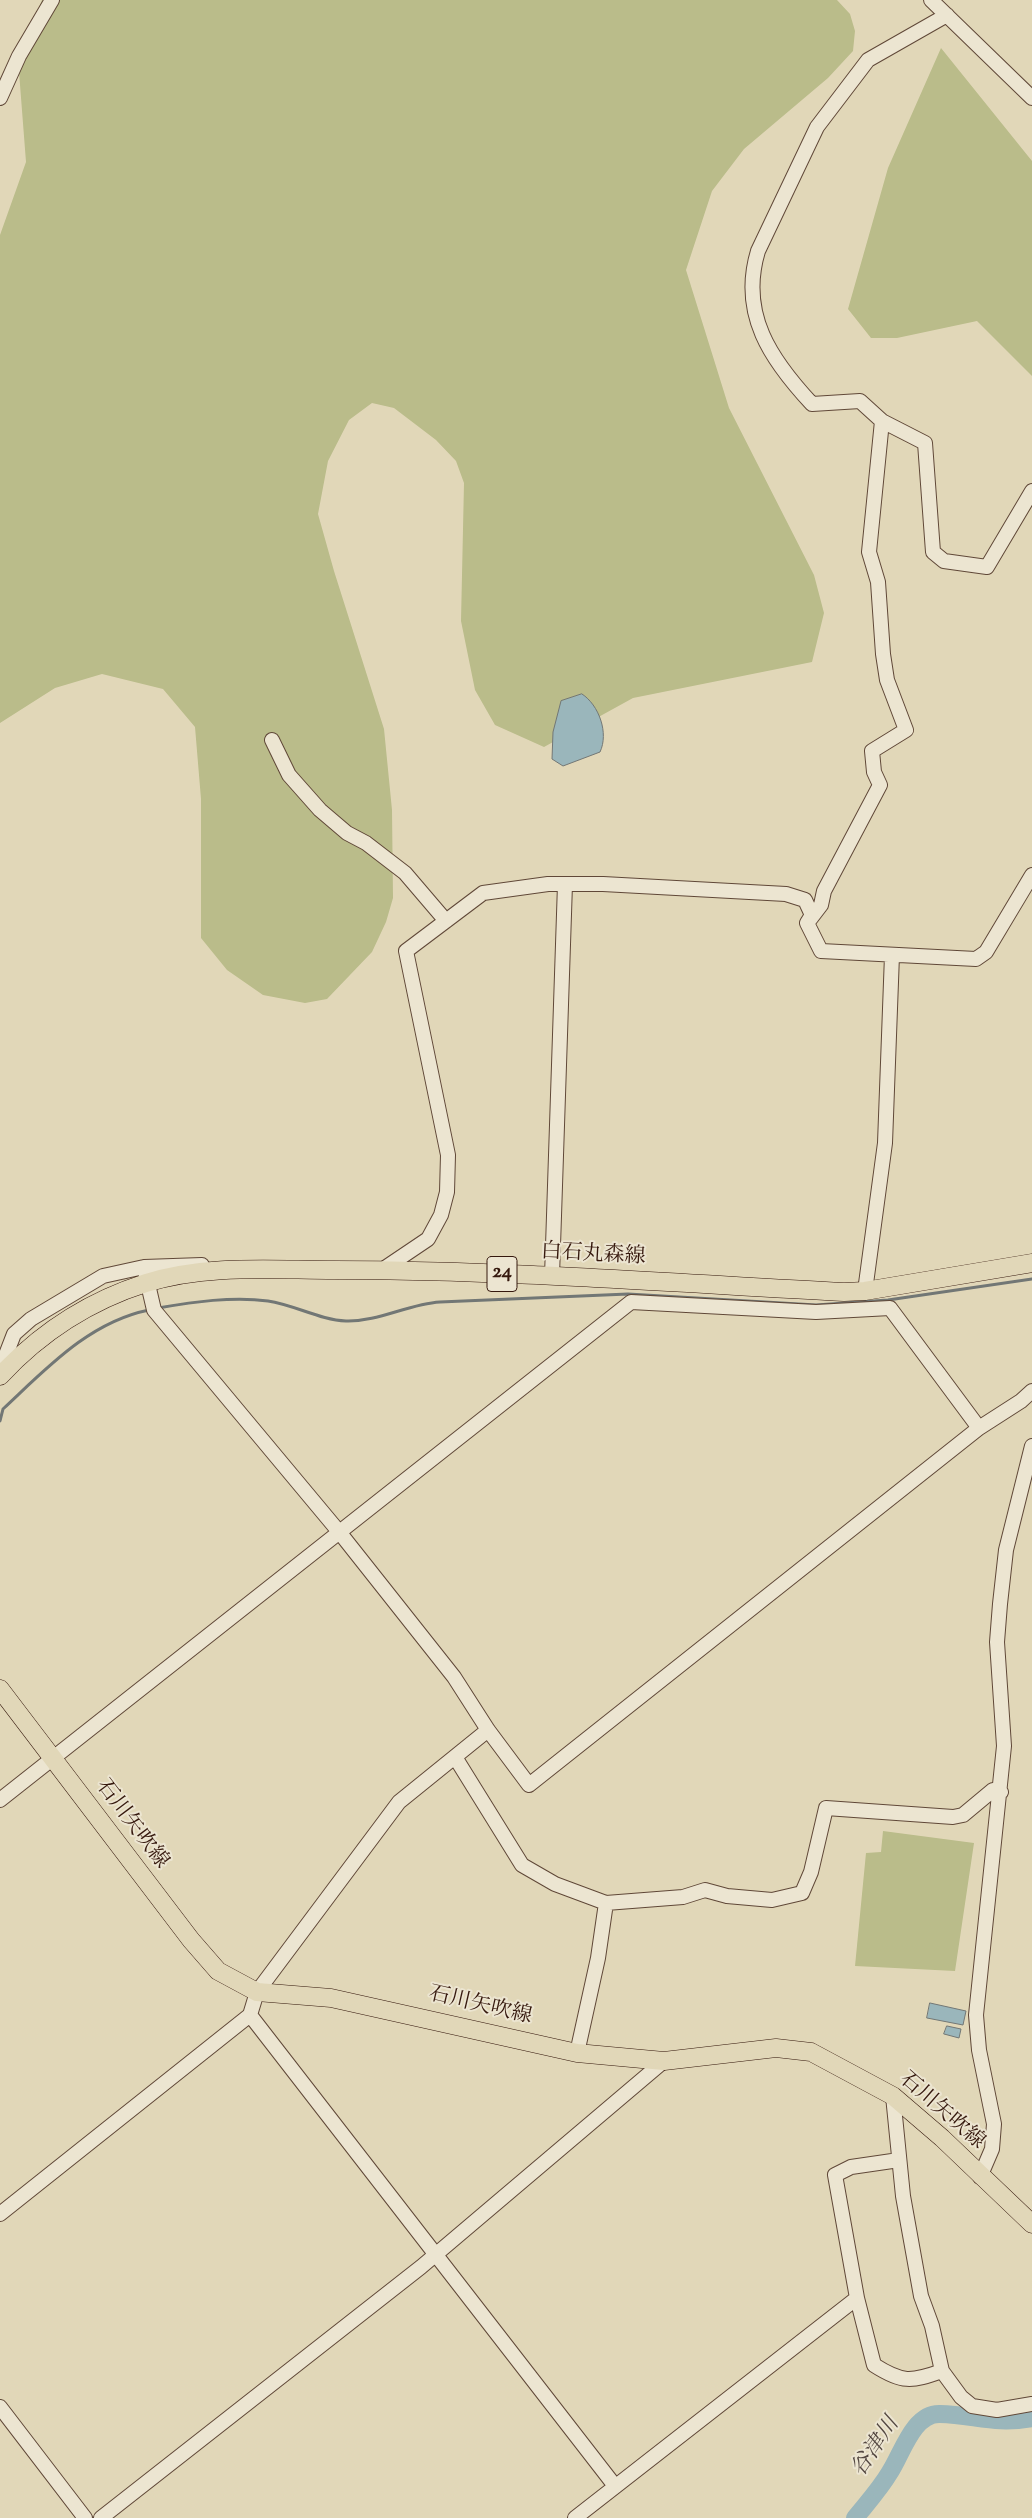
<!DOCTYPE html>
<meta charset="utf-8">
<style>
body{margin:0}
canvas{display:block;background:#e1d7b8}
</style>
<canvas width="1032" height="2518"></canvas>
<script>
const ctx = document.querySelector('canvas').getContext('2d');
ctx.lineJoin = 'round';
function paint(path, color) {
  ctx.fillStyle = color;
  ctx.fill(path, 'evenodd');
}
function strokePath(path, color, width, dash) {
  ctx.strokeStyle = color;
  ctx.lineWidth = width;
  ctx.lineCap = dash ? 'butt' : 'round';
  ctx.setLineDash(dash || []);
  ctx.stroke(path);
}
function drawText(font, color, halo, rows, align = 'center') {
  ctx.font = font + ' "Sorts Mill Goudy","Noto Serif JP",serif';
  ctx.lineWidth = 4;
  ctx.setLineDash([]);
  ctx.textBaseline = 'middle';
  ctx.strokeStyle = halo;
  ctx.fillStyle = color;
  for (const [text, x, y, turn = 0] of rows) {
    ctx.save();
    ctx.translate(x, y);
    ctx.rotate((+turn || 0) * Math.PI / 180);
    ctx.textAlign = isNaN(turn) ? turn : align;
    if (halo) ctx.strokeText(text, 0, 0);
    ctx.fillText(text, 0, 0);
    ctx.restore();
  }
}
paint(new Path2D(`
 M42,0H837L850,14L855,31L853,51L828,78L744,149L712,191L686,270L729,408L814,575L824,613L812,662L633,698L544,747L495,725L475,690L461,621L464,483L456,461L436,440L394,408L372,403L349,420L328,461L318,514L334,571L384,729L392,810L393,898L386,922L372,952L327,999L305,1003L263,995L227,970L201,938V799L195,727L163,689L102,674L55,688L0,723V235L26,162L18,59Z
 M941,48L1032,161V376L977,321L897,338H871L848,309L888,168Z
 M883,1831L974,1843L955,1971L855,1966L866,1853L881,1852Z`), '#babc8a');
const water = new Path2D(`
 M582,694C599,705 609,733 600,752L563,766L552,759L553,732L561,701Z
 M930,2003L966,2011L963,2025L927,2018Z
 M947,2026L961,2029L959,2038L944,2034Z`);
paint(water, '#9ab6bb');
strokePath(water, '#727775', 1);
strokePath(new Path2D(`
 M158,1308C193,1302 233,1296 268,1301C295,1305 320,1320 346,1321C378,1322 408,1304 440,1302L628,1294L816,1305L888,1300L1032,1279
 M0,1421L3,1409C46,1369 89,1322 149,1310`), '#727775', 3);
strokePath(new Path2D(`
 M855,2518C867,2503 880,2489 890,2472C902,2454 913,2413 940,2414C975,2415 995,2425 1032,2418`), '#9ab6bb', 18);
const minor = new Path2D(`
 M931,0L1032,98
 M947,15L868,60L817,127L758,251C739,314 771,360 812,404L860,401L882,421L925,443L933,552L944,561L987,567L1032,491
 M0,98L19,56L52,0
 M272,740L289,775L320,810L347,833L366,843L405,873L446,921
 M808,922L821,905L824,891L880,785L874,772L872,751L906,730L887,680L883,654L878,582L869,552L882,421
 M807,923L821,951L976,959L986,952L1032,875
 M144,1267L154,1310L340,1533L454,1677L488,1730L529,1785L979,1428L1021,1401L1032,1391
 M382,1270L428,1239L441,1215L447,1192L448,1155L406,951L483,893L548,884H603L786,894L805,900L812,915L807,923
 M552,1276L565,884
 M865,1291L885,1143L892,955
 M6,1370L2,1365L14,1334L31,1319L103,1276L144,1267L202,1265
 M455,1757L522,1865L555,1884L606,1903L683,1897L705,1890L727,1896L772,1900L802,1893L811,1872L826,1808L953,1817L963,1815L993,1790L1001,1792
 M0,1800L631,1302L816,1312L890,1308L979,1428
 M250,2015L615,2486
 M577,2053L598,1958L606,1903
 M893,2096L903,2196L921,2296L932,2326L942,2371L961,2397L972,2406L997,2410L1032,2404
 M899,2160L851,2167L835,2175L857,2298L874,2365C902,2383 911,2382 942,2371
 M980,2177L992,2149L994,2124L979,2050L976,2015L1004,1746L997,1642L1000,1604L1006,1550L1032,1446
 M0,2214L250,2015L257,1992L399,1802L488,1730
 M0,2407L85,2518
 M101,2518L421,2267L664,2061
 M575,2518L857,2298`);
const major = new Path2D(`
 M0,1376C41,1332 89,1301 146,1283C206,1264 273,1270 334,1270C504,1270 674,1283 844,1292L865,1291L1032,1263
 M0,1689L191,1940L218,1971L257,1992L331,1998L577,2053L664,2061L776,2048L811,2052L893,2096L942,2138L1032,2224`);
strokePath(minor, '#604838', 16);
strokePath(major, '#35180d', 19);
strokePath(minor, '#ece5d1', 14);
strokePath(major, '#e1d7b8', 18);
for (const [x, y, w] of [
 [502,1274,30]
]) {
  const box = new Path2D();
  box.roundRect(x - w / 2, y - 17.5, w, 35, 4);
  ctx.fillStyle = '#ece5d1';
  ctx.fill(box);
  strokePath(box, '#35180d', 1);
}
drawText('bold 20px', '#35180d', null, [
 ["24",502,1274]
]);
drawText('21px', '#35180d', '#ece5d1', [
 ["白石丸森線",593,1256,3],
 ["石川矢吹線",131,1825,53],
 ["石川矢吹線",480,2007,13],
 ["石川矢吹線",941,2112,41]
]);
drawText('italic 22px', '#534741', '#ece5d1', [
 ["谷津川",877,2448,-56]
]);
</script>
